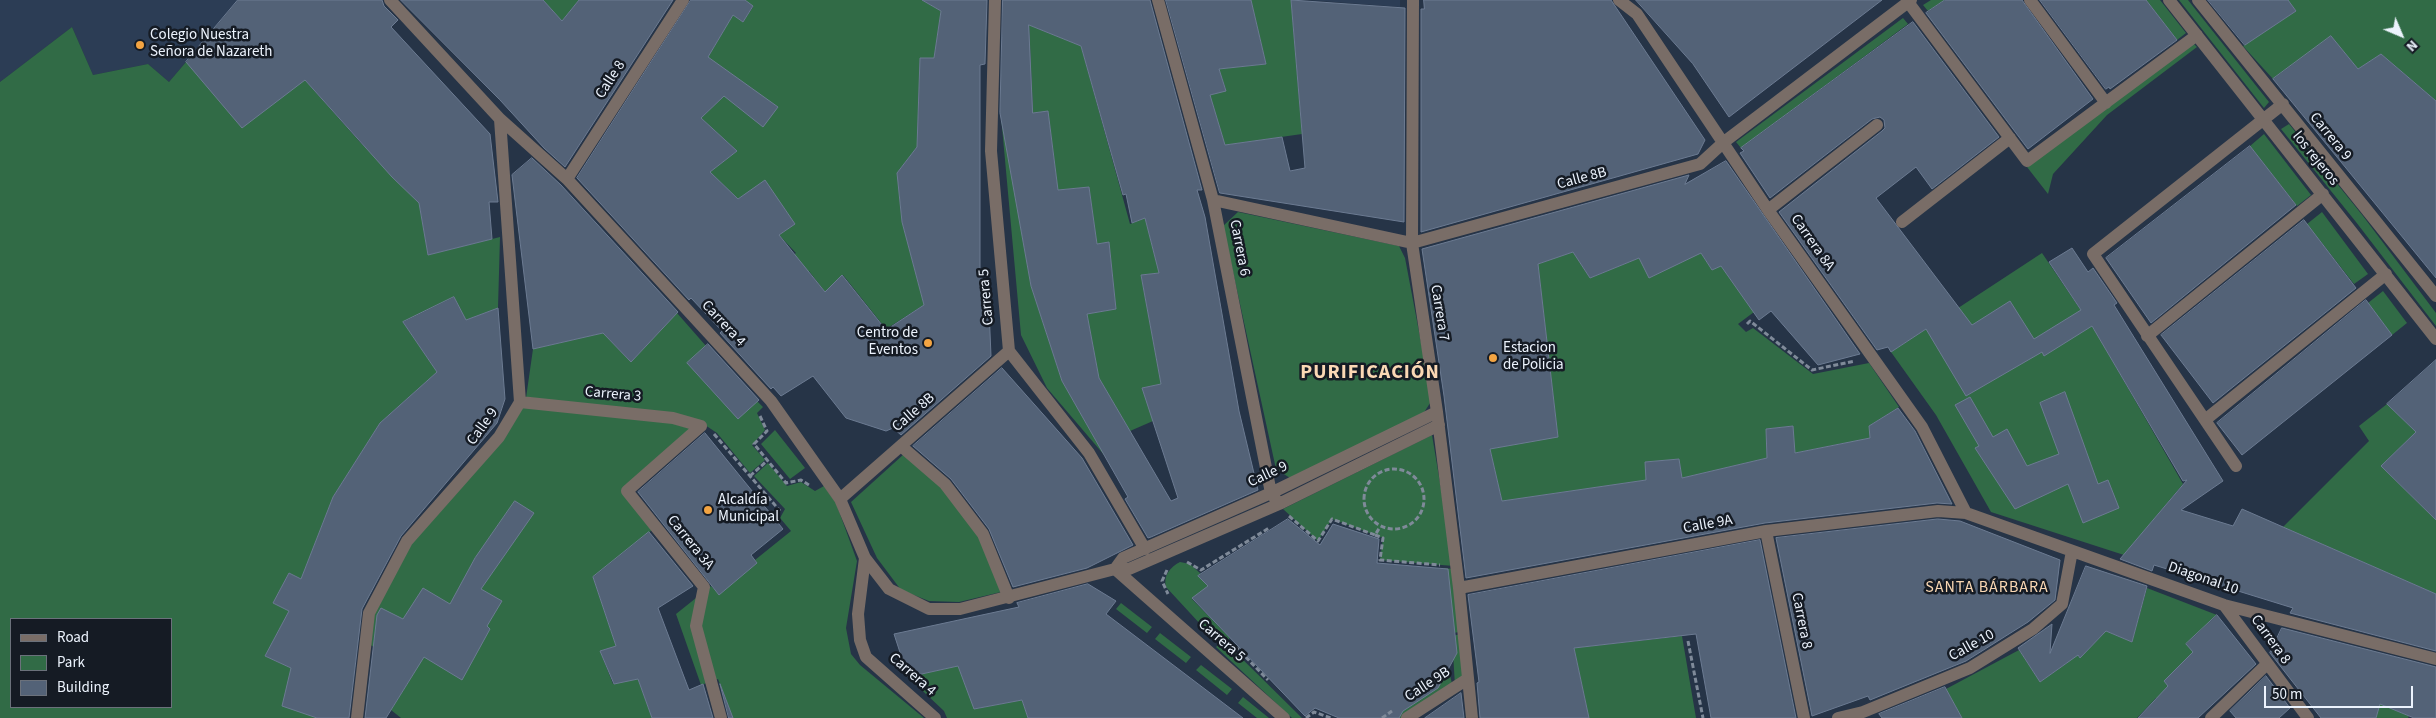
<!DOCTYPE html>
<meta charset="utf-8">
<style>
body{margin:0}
#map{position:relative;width:2436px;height:718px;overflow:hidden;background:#263447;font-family:"Source Sans 3",sans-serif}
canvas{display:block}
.legend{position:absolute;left:10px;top:618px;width:162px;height:90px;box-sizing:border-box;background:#151b24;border:1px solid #6b717b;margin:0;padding:6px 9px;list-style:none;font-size:15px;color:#ecf3fd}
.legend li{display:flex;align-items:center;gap:10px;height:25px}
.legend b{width:25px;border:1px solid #6b717b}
.north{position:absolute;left:2376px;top:10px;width:50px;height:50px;-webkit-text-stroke:4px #151b24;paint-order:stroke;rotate:135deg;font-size:14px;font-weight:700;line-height:20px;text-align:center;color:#ecf3fd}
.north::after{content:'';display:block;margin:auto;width:18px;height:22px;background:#ecf3fd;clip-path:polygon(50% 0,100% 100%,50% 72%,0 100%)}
.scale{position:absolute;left:2264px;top:686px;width:149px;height:22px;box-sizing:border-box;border:2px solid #ecf3fd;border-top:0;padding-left:6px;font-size:15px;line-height:18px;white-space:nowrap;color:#ecf3fd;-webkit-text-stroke:4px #151b24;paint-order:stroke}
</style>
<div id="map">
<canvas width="2436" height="718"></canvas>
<ul class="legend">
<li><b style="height:6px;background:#796d67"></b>Road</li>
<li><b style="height:14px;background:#316b46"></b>Park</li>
<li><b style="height:14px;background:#536277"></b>Building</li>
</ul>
<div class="north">N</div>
<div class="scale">50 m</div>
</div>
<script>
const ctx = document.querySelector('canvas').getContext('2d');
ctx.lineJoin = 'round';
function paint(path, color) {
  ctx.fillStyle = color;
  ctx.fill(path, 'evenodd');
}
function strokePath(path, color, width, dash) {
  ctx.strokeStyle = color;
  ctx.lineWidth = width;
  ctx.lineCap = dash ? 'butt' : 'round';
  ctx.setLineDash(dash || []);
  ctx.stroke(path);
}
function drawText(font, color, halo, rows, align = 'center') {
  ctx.font = font + ' "Source Sans 3",sans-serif';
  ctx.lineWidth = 5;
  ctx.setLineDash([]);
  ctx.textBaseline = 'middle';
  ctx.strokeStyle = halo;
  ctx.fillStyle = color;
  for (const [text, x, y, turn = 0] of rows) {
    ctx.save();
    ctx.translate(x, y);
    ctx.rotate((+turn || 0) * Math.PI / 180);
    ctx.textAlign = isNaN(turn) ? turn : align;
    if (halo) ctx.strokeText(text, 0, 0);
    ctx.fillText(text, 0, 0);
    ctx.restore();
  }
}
paint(new Path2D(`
 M0,0H238L169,82L148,64L93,75L72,27L0,82Z
 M1309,0H1400V7Z`), '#2c3d55');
paint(new Path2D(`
 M543,0H579L562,21Z
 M745,0H922L941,11L934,58H920L917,147L897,173L902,222L924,305L886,329L843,275L825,292L809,271L775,296L762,278L796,253L779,235L795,224L765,181L738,199L710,172L737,151L701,118L724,96L708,57L733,15L743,22L753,7Z
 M1251,0H1291L1302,134L1225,145L1210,95L1226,90L1219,69L1266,64Z
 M1931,0H1945L1928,11L1923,5Z
 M2146,0H2160L2186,33L2177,40Z
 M2179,0H2188L2269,102L2264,108Z
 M2288,0H2436V101L2381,54L2358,69L2331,37L2273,79L2243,46L2296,11Z
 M1903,18L1908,24L1741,148L1736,142Z
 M1029,25L1081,46L1130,224L1145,218L1159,273L1141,275L1161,384L1142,388L1153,421L1130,431L1099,378L1087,314L1116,309L1109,242L1097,244L1089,187L1058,190L1048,111L1033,113Z
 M72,27L93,75L148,64L169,82L186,62L305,80L359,141L419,203L428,255L500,237L498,308L466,320L454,297L403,322L437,372L380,423L333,497L301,579L289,573L273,603L289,611L265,656L291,668L317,718H0V82ZM11,619H171V707H11Z
 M2192,42L2197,47L2107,115L2053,174L2048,194L2027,167Z
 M1001,116L1031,286L1062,381L1105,456L1047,388L1021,335Z
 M2289,124L2363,216L2436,313V326L2356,222L2281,129Z
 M2264,134L2311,195L2297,206L2250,146Z
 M1238,212L1399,246L1405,258L1432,400L1423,414L1290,478L1276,469L1223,226Z
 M2322,212L2368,274L2354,284L2307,224Z
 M1573,252L1590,278L1639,258L1701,253L1712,270L1721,266L1754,312L1738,324L1746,332L1753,328L1813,374L1869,363L1899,407L1869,426L1871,453L1844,443L1795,453L1792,426L1766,429L1767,458L1682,478L1679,459L1646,462V480L1502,501L1490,449L1558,436L1538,264Z
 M2042,253L2097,334L2183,484L2124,555L1991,512L1936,415L1891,352Z
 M2383,291L2407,323L2392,335L2368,303Z
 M677,313L706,346L688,364L738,418L757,401L763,407L757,413L765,430L752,445L765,460L750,473L717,433L699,421L526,398L533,349L603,333L631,362Z
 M2387,404L2416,432L2381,466L2436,520V594L2283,527L2369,441L2359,426Z
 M522,407L668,422L692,429L622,490L652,530L593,577L616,646L600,651L613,684L638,679L652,718H401L391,710L414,673L369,644L372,614L410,543Z
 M775,430L805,468L790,479L761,444Z
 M1432,435L1454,566L1380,560L1383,538L1332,519L1318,541L1283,509Z
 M904,454L940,486L980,537L1001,592L959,602L929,601L901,590L877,558L851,502Z
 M768,463L787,486L801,482L815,491L824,486L836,503L857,561L846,628L851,654L860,665L924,718H733L718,679L701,685L676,614L711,586L719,594L757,563L755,560L791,531L780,518L785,509L754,476Z
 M1180,562L1190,564L1201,574L1198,576L1208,586L1192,599L1230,638L1227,640L1220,635L1214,639L1166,587C1163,576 1170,567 1180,562Z
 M1444,568L1453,569L1459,632L1448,634Z
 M2147,588L2217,615L2186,644L2202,659L2180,665L2164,681L2185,702L2172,714L2156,698L2137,718H1962L1946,689L2019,650L2040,682L2067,663L2068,644L2080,658L2106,631L2132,642Z
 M1121,603L1152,627L1147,633L1116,609Z
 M1160,633L1191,657L1186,663L1155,639Z
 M1461,634L1465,679L1455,686L1452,636Z
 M1682,636L1696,718H1589L1574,648Z
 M1223,640L1302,718H1292L1216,647Z
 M1201,665L1232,689L1227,695L1196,670Z
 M958,666L975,709L1022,700L1028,718H947L944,711L908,677Z
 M1450,675L1453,688L1405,718H1385Z
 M1243,697L1269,718H1257L1238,703Z
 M2380,704L2409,716L2408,718H2376Z`), '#316b46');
const building = new Path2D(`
 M238,0H382L384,6L398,20L391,27L490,134L498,202H489L492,239L428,255L419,203L392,177L305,80L242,128L186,62Z
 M401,0H543L562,21L579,0H673L565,167L544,148L500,100Z
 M691,0H745L753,6L743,22L733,15L708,57L778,107L763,127L724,96L701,118L737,151L710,172L738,199L765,180L795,224L779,235L825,292L842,275L886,330L924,305L902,222L897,173L917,147L920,58H934L941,11L922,0H987L985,64L980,65V269L989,309L991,356L901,435L893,428L886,431L846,418L813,376L781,396L773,387L771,389L720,333L722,331L691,298L689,300L577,178Z
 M1003,0H1150L1202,190H1197L1205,217L1239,411L1258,490L1151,537L1148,538L1125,499L1128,497L1062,381L1031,286L1000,113ZM1029,25L1081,46L1123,195L1126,194L1132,223L1145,218L1159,273L1141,275L1161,384L1142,388L1178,498L1171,501L1099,378L1087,314L1116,309L1109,242L1097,244L1089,187L1058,190L1048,111L1033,113Z
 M1166,0H1251L1266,64L1219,69L1226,91L1210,95L1225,145L1282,137L1290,171L1305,168L1291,0L1405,8L1404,222L1220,193Z
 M1424,0H1611L1705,140L1698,154L1421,232V9H1424Z
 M1636,0H1882L1729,117L1693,64Z
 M1945,0H2022L2093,99L2028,149L1926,13Z
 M2040,0H2146L2177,40L2110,89L2109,87L2106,89Z
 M2208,0H2288L2296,11L2245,45Z
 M1913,22L1999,137L1932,189L1916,167L1876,198L1972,325L2010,301L2034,339L2081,310L2049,262L2072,248L2088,272L2093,268L2117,303L2114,305L2223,481L2181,510L2233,526L2242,509L2436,594V651L2290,613L2293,608L2154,565L2152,571L2120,559L2187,480L2183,481L2092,326L2044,356L2042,352L1966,396L1926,329L1891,352L1888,347L1877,350L1779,212L1882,131L1885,128L1884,120L1880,117L1872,119L1770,198L1740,153L1744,151L1741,148Z
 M2331,36L2358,69L2381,54L2436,101V278L2273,79Z
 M2250,146L2296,205L2151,323L2106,258Z
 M532,158L561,185L678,312L631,362L603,333L533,349L512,175Z
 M1726,161L1860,354L1818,365L1771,311L1759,320L1721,266L1712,270L1701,253L1649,278L1639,258L1590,278L1573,252L1538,264L1558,437L1490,449L1502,501L1646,480L1645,462L1679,459L1682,478L1767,458L1766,429L1793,426L1795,453L1870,438L1869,426L1898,408L1915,431L1952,504L1937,503L1765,523L1466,578L1444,396L1422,249L1689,175L1685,184Z
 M2304,220L2356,288L2213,403L2161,335Z
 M454,297L466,320L498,308L505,399L497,423L401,536L362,609L349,718H317L282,706L291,668L265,656L289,611L273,603L289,573L301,579L333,497L380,423L437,372L403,322Z
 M2366,300L2392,335L2242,455L2217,423Z
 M708,344L759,400L738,419L687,363Z
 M2436,360V520L2381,466L2416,432L2387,404Z
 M1002,368L1082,458L1133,545L1087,568L1013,587L989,529L951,479L913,446Z
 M2065,392L2098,484L2108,480L2119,508L2083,523L2068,484L2015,509L1975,448L1979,446L1955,405L1970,397L1993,437L2007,429L2027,466L2059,454L2040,403Z
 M705,433L783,529L751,555L757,563L719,595L638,492Z
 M515,501L534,513L481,589L502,601L487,626L490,629L462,680L424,657L386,718H365L377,615L381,608L403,619L423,588L450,604L475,558Z
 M1288,519L1320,545L1333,524L1379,539L1377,563L1448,569L1457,653L1438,688L1403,711L1399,718H1339L1315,708L1305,716L1192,598L1208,586L1198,576Z
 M1938,519L1960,521L2060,560L2055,600L2028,622L1966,661L1870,700L1868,696L1812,716L1776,538Z
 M649,532L693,586L658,608L689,690L703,684L713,718H652L638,679L614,684L600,651L616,646L593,577Z
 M1760,540L1796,718H1711L1696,634L1574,648L1589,718H1480L1477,683L1479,682L1468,595Z
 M2086,566L2147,586L2132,642L2106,631L2080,658L2078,655L2040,682L2018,648L2052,624L2050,653Z
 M1088,584L1116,601L1106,614L1243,718H1028L1022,700L974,709L958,666L908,677L894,634L1019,607L1017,603Z
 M2217,615L2256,664L2198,718H2138L2168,686L2164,681L2193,652L2186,644Z
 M2282,628L2436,667V718H2414L2380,704L2376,718H2321L2270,653Z
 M2266,676L2290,708L2279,718H2236L2230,711Z
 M720,684L733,718H729Z
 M1945,687L1962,718H1882L1879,714Z
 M1461,693L1464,718H1425Z`);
paint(building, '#536277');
strokePath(building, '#6c7b92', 1);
strokePath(new Path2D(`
 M1747,324L1750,321L1812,370L1855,361
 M760,416L767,431L754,444L786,483L801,480L809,485
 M714,434L780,511
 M1364 499a30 30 0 1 1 60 0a30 30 0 1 1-60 0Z
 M750,476L768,460
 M1289,516L1318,541L1332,519L1375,535L1380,527
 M1375,535L1383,538L1380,560L1440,565
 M1187,562L1201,570L1269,528
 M1167,570L1162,581L1168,594
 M1217,639L1220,636L1238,649L1268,680
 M1688,641L1703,718
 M1306,718L1314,712L1331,718
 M1382,718L1392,711`), '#7f8a99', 3, [5, 2.5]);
strokePath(new Path2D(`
 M390,0L500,119L567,179L771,401L840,499L865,558L858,614L860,640L866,657L935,718
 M995,0L991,151L1009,351L1089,453L1145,549
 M1158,0L1213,200L1271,493L1279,504
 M1413,0L1412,243L1437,412L1459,588L1472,718
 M1619,0L1637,14L1768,210L1922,427L1966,513
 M2030,0L2106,103
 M2169,0L2436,339
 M2198,0L2436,296
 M1908,2L2027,161L2197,35
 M567,179L683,0
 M1213,200L1412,243L1700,164L1724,142L1911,0
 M1768,210L1877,125
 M1902,222L2010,138
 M2147,336L2323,194
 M520,402L673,418L701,426
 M2205,420L2386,274
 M701,426L627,491L704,587L696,626L721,718
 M901,446L945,484L983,534L1009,598
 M2236,466L2093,254L2283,104
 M840,499L1009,351
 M1766,531L1804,718
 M865,558L889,589L929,609H960L1115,569H1129L1279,504L1439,425
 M1115,569L1123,558L1271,493L1437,412
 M1115,569L1284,718
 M1459,588L1766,531L1938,511L1966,513L2224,605L2436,659
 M2224,605L2308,718
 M357,718L369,613L407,541L499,437L520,402L500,119
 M1407,718L1466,680
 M1838,718L1863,712L1970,668L2033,629L2062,604L2072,551
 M2211,718L2266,665`), '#796d67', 12);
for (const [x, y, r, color] of [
 [140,45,5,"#f3a442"],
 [928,343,5,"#f3a442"],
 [1493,358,5,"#f3a442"],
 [708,510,5,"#f3a442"]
]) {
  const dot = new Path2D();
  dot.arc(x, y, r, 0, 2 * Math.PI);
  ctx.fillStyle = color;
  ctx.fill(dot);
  strokePath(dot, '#151b24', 2);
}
drawText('15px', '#ecf3fd', '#151b24', [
 ["Colegio Nuestra",150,36],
 ["Señora de Nazareth",150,53],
 ["Centro de",918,334,"right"],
 ["Eventos",918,351,"right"],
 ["Estacion",1503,349],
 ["de Policia",1503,366],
 ["Alcaldía",718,501],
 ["Municipal",718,518]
], 'left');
drawText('15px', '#ecf3fd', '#151b24', [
 ["Calle 8",611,80,-57],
 ["Carrera 9",2330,137,51],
 ["los rejeros",2315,159,51],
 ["Calle 8B",1582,179,-15],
 ["Carrera 8A",1812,243,55],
 ["Carrera 6",1239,248,79],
 ["Carrera 5",987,297,-95],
 ["Carrera 7",1439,313,81],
 ["Carrera 4",723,324,47],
 ["Carrera 3",613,395,5],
 ["Calle 8B",914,413,-41],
 ["Calle 9",483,427,-54],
 ["Calle 9",1268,475,-25],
 ["Calle 9A",1708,525,-10],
 ["Carrera 3A",690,543,51],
 ["Diagonal 10",2203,579,19],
 ["Carrera 8",1801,621,79],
 ["Carrera 8",2270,640,54],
 ["Carrera 5",1221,641,41],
 ["Calle 10",1972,646,-29],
 ["Carrera 4",912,675,41],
 ["Calle 9B",1428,685,-33]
]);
ctx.letterSpacing = '1px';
drawText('16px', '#fad8b4', '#151b24', [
 ["SANTA BÁRBARA",1987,588]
]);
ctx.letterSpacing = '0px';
ctx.letterSpacing = '1px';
drawText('bold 20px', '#fad8b4', '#151b24', [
 ["PURIFICACIÓN",1370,374]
]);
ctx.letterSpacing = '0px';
</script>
